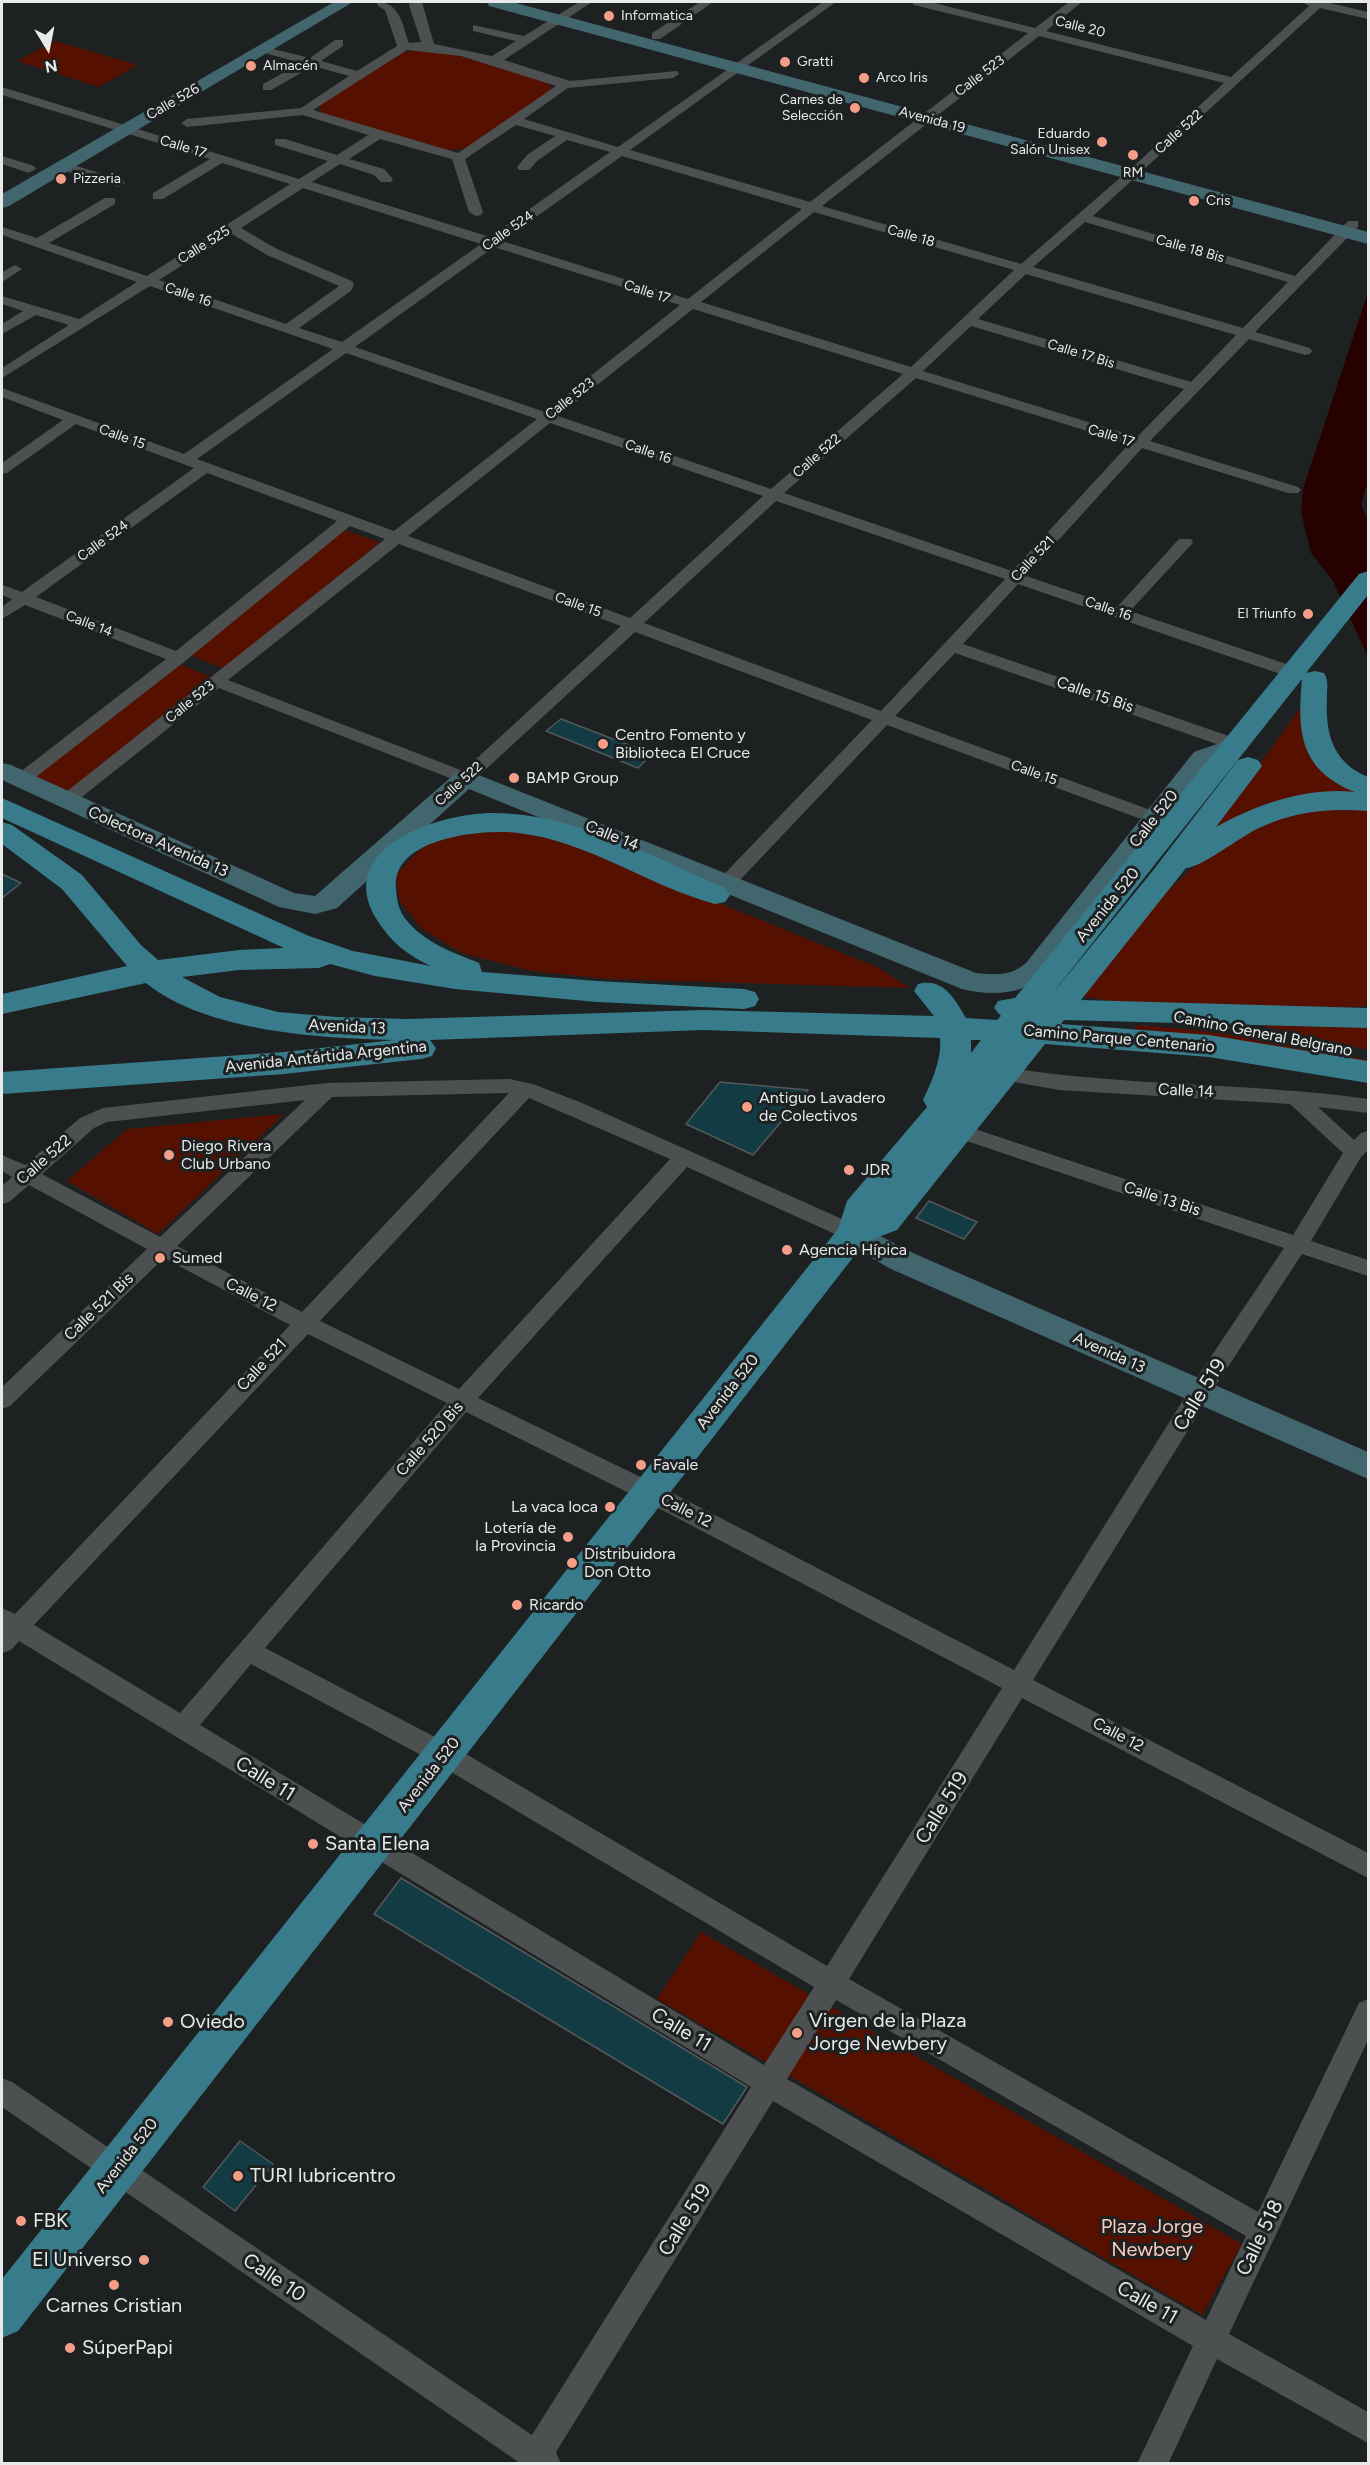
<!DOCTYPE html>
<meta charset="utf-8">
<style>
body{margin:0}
#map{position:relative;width:1370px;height:2465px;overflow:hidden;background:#1e2122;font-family:Figtree,sans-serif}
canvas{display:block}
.frame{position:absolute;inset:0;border:3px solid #e8eaea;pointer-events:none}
.north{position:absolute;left:18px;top:18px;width:60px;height:60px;-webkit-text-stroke:4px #1e2122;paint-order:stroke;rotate:170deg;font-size:16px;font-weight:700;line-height:24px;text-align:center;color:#e8eaea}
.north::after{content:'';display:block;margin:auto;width:21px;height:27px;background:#e8eaea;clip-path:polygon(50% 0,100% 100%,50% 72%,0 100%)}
</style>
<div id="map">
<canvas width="1370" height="2465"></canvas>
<div class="frame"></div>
<div class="north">N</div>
</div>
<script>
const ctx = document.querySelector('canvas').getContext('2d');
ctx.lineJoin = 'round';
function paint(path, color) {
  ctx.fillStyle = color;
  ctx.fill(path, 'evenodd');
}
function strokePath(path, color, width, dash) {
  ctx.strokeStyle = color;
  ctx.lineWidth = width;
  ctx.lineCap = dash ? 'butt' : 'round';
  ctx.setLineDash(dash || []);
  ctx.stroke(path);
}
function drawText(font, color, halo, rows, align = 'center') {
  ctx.font = font + ' Figtree,sans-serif';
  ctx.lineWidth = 6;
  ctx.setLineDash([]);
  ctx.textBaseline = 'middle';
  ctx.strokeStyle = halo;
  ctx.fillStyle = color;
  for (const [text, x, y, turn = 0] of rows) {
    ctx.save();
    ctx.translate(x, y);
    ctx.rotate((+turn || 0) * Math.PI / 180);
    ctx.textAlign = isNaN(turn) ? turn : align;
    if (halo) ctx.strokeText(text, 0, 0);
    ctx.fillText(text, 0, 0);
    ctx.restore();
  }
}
paint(new Path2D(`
 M56,41L137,65L99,87L17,61Z
 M431,48L544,80L550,85L552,90L472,146L457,150H440L326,116L319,109L321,103L400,53Z
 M344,530L380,542L227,670L190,655Z
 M177,663L214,678L70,793L32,777Z
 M1305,702L1350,788L1368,794V798L1347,795L1206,838Z
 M1346,804L1368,810V1006L1315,1010L1154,1009L1081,996L1160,898L1219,844L1290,812Z
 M518,828L558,838L877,967L910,988L608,979L531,971L462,953L422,929L399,900L396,874L418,851L442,836Z
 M1248,1023L1368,1027V1050Z
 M1136,1025C1212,1030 1285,1041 1359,1058L1368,1060V1063L1226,1039L1135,1029Z
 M284,1114L158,1234L67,1181L127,1129Z
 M701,1932L1242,2244L1202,2315L657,1999Z`), '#551000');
paint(new Path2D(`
 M1368,292V481L1361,504L1368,521V657L1333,581L1311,553L1301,512L1303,489Z`), '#270000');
const building = new Path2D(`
 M561,719L652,754L638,768L546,731Z
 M2,874L21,883L2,898Z
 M720,1082L808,1090L753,1155L686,1124Z
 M929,1201L977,1222L964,1239L916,1218Z
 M401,1878L747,2087L723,2124L374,1914Z
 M240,2141L273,2164L235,2211L203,2187Z`);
paint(building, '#123b44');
strokePath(building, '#545859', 1.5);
paint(new Path2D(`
 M377,2C400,2 402,24 409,43L421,42L409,5L410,2H422L434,44L492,56L516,41L473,31V25L524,36L579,2H592L504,60L570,81L677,71L679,74L673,78L568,88L524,119L618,147L823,2H836L630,150L810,202L1028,33L914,5L912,2H930L1035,28L1069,2H1082L1046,31L1231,77L1309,6L1302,2H1326L1368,12V19L1320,8L1093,216L1295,276L1348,221H1358V227L1255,332L1310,348L1312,351L1310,354L1305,355L1249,339L1150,441L1298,487L1301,490L1298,493H1288L1142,448L1026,576L1117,607L1179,539H1191L1193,542L1191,545L1130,611L1301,669L1303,673L1301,677H1289L1018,584L963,644L1243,741L1246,745L1243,749H1231L955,653L895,716L1161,814L1164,818L1161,822H1149L887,725L722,899H708L706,895L708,891L872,720L635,632L472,782H460L219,688L73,804H61L58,800L61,796L385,539L350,526L184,662L27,784H15L12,780L15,776L166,659L25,605L2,619V607L12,599L2,595V585L22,592L194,468L76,424L7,473L2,474V463L63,420L2,397V388L184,454L333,349L150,286L2,378V368L69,325L36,315L2,334V324L23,311L2,304V296L79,319L137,282L2,235V227L37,238L105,198H115V204L49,243L147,276L290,184L222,163L163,199H153V193L210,159L2,95V87L299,179L328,161L275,145V139H285L337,155L368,135L303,115L187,127L181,123L187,119L301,108L349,76L313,66L271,90H263V84L301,63L261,52V46L310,58L335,40H343V46L321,61L357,71L397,46L385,10L378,6ZM1039,36L1224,83L1136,164L1021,264L822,206ZM407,50L461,56L556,86L458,153L313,110ZM516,125L555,136L527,155L517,167L519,170H529L537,161L567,140L610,152L490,237L312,182L340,164L374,175L381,182H391L393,179L384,169L349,159L380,139L452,159L469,212L476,216L481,215L483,212L465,159ZM622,156L802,209L688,299L502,241ZM303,188L481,244L342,342L299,328L351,291L354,284L352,281L277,249L241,228ZM814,212L1014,270L911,367L701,302ZM1085,222L1288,282L1243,328L1033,267ZM232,234L267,255L339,286L286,324L159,280ZM494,247L680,305L545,412L355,347ZM1026,274L1236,335L1191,382L978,319ZM693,309L903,374L771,489L558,416ZM971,326L1184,389L1137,437L923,371ZM346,353L537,419L394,531L197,459ZM916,378L1129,444L1012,571L784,493ZM550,423L763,496L630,618L408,536ZM207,473L337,521L176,651L36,597ZM776,501L1005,579L881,711L644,623ZM399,544L621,626L463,771L228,680Z
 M700,2H713L660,39H652V33Z
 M2,156L34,166L36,169L29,173L2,164Z
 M63,162L123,180L125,183L118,187L58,169L56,166Z
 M15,265L22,269L2,282V272Z
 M1004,1067C1125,1087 1248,1082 1368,1099V1113L1318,1107L1354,1140L1361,1133L1368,1131V1150L1361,1157L1311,1241L1368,1260V1276L1302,1254L1218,1382L1033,1680L1368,1853V1878L1022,1698L849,1979L1258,2212L1359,2003L1368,1999V2040L1229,2334L1368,2412V2443L1217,2359L1168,2464H1137L1193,2346L773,2101L556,2452L561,2464H516L517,2461L2,2107V2078L12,2082L532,2435L751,2087L19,1641L11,1650L2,1653V1608L15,1614L290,1325L164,1258L10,1406L2,1409V1387L147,1249L29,1185L9,1202L2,1204V1186L12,1177L2,1171V1155L25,1165L80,1118L103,1108L327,1083L509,1079L533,1084L582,1103L860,1227L864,1233L860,1239L853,1241L846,1239L687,1167L478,1398L657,1485L1014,1670L1202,1370L1284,1248L949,1135L946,1130L949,1125L956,1123L963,1125L1293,1235L1343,1153L1290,1104L1059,1090L997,1079L994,1074L997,1069ZM509,1093L302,1312L177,1246L332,1097ZM529,1098L670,1159L459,1389L320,1321ZM305,1100L160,1237L42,1174L94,1128L107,1122ZM308,1334L447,1403L180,1713L34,1625ZM466,1412L641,1499L1002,1688L827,1966L454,1747L265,1648ZM251,1664L436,1763L814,1987L764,2065L200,1725ZM836,2000L1246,2236L1206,2320L787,2079Z`), '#4c5051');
paint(new Path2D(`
 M334,2H353L9,206L2,208V194Z
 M487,2H512L1368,232V244L489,6Z
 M1237,737L1246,740L1249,745L1246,750L1212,762L1046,975C1022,995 991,996 962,989L469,789L337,908L315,914L279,907L2,780V763L11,765L294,893L315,896L457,772L466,770L976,973C996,975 1011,976 1026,963L1194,752Z
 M853,1222L913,1253L1368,1452V1479L891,1269L842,1241L838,1233L842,1225Z`), '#42666e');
paint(new Path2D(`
 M1368,571V595L1306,673L1315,671L1324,673C1329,681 1327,687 1327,696C1325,733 1332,762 1368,777V811C1329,808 1295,811 1259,828C1241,836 1201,868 1186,868L1081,1000L1368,1008V1028L1064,1020L1061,1024L1209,1035L1368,1061V1083L1209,1057L1045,1044L897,1230L865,1242L18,2331L2,2338V2279L838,1229L847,1201L927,1107L923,1100C932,1081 942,1059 940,1038L703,1030L430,1040L436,1048L432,1056L421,1059L284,1074L2,1094V1072L284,1052L394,1040C319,1038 207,1032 146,983L2,1014V994L127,966L62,889L2,844V822L12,825L82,875L141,945L158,960L239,950L284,948L2,818V798L309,936L353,951L431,966C408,956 390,941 377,920C332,848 439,813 493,813C574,813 653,857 725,888L730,895L725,902L715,904C648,886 589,841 518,833C483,829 391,837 396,889C397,902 399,912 408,922C426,943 454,953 479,963L482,972L597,981L744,989L755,992L759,999L755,1006L744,1009L597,1002L455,989L375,976L330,964L319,968L239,970L182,977L220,997L278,1012L337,1017L407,1019L703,1010L934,1016L914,991L918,984C943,977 955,999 966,1018L997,1020L1001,1016L994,1008L998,1001L1015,998L1359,574ZM1302,679C1297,733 1300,770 1355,792C1307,787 1258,804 1216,827L1262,766L1258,760L1248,757L1238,760L1151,873L1048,999ZM971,1040H981L971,1053Z`), '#387c8b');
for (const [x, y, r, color] of [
 [609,16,6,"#f49e88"],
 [785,62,6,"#f49e88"],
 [251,66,6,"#f49e88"],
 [864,78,6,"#f49e88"],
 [855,108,6,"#f49e88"],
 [1102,142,6,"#f49e88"],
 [1133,155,6,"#f49e88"],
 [61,179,6,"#f49e88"],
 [1194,201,6,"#f49e88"],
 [1308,614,6,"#f49e88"],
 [603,744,6,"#f49e88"],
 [514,778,6,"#f49e88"],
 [747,1107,6,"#f49e88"],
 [169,1155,6,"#f49e88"],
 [849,1170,6,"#f49e88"],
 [787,1250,6,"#f49e88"],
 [160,1258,6,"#f49e88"],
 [641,1465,6,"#f49e88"],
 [610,1507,6,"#f49e88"],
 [568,1537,6,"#f49e88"],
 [572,1563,6,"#f49e88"],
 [517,1605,6,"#f49e88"],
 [313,1844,6,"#f49e88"],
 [168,2022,6,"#f49e88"],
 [797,2033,6,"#f49e88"],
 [238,2176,6,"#f49e88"],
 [21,2221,6,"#f49e88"],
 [144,2260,6,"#f49e88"],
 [114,2285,6,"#f49e88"],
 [70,2348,6,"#f49e88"]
]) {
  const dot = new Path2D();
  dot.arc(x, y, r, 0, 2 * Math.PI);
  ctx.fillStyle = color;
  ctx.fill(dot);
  strokePath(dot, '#1e2122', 2);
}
drawText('14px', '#e8eaea', '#1e2122', [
 ["Informatica",621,16],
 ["Gratti",797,62],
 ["Almacén",263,66],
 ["Arco Iris",876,78],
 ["Carnes de",843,100,"right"],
 ["Selección",843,116,"right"],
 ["Eduardo",1090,134,"right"],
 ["Salón Unisex",1090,150,"right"],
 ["RM",1133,173,"center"],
 ["Pizzeria",73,179],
 ["Cris",1206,201],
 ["El Triunfo",1296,614,"right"]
], 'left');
drawText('14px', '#e8eaea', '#1e2122', [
 ["Calle 20",1080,27,14],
 ["Calle 523",980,76,-37],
 ["Calle 526",173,102,-30],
 ["Avenida 19",932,120,15],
 ["Calle 522",1179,132,-42],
 ["Calle 17",183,147,17],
 ["Calle 524",508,231,-35],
 ["Calle 18",911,236,16],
 ["Calle 525",204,245,-32],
 ["Calle 18 Bis",1190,249,16],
 ["Calle 17",647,292,18],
 ["Calle 16",188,295,19],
 ["Calle 17 Bis",1081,354,17],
 ["Calle 523",570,399,-38],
 ["Calle 17",1111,436,17],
 ["Calle 15",122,437,20],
 ["Calle 16",648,452,19],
 ["Calle 522",817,456,-41],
 ["Calle 524",103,541,-36],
 ["Calle 521",1033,559,-47],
 ["Calle 15",578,605,20],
 ["Calle 16",1108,609,19],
 ["Calle 14",89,624,21],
 ["Calle 523",190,702,-39],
 ["Calle 15",1034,773,20],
 ["Calle 522",459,784,-42]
]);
drawText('16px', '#e8eaea', '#1e2122', [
 ["Calle 15 Bis",1095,695,19],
 ["Calle 520",1154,819,-52],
 ["Calle 14",612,836,22],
 ["Colectora Avenida 13",158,842,24],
 ["Avenida 520",1108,905,-51],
 ["Avenida 13",347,1027,3],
 ["Camino General Belgrano",1263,1034,11],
 ["Camino Parque Centenario",1119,1039,5],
 ["Avenida Antártida Argentina",326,1057,-6],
 ["Calle 14",1186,1091,3],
 ["Calle 522",44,1160,-41],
 ["Calle 13 Bis",1162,1199,18],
 ["Calle 12",251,1295,27],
 ["Calle 521 Bis",99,1307,-44],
 ["Avenida 13",1109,1353,24],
 ["Calle 521",262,1365,-47],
 ["Avenida 520",728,1392,-52],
 ["Calle 520 Bis",430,1439,-49],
 ["Calle 12",686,1511,27],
 ["Calle 12",1118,1735,28],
 ["Avenida 520",429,1775,-52],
 ["Avenida 520",127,2156,-52]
]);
drawText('16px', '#e8eaea', '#1e2122', [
 ["Centro Fomento y",615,735],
 ["Biblioteca El Cruce",615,753],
 ["BAMP Group",526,778],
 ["Antiguo Lavadero",759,1098],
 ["de Colectivos",759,1116],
 ["Diego Rivera",181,1146],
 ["Club Urbano",181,1164],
 ["JDR",861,1170],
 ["Agencia Hípica",799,1250],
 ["Sumed",172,1258],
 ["Favale",653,1465],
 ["La vaca loca",598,1507,"right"],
 ["Lotería de",556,1528,"right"],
 ["la Provincia",556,1546,"right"],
 ["Distribuidora",584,1554],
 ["Don Otto",584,1572],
 ["Ricardo",529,1605]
], 'left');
drawText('20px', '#e8eaea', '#1e2122', [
 ["Calle 519",1200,1395,-58],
 ["Calle 11",265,1779,32],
 ["Calle 519",942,1808,-58],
 ["Calle 11",681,2030,31],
 ["Calle 519",685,2220,-58],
 ["Calle 518",1260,2238,-64],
 ["Calle 10",274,2278,34],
 ["Calle 11",1147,2303,30]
]);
drawText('20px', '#e8eaea', '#1e2122', [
 ["Santa Elena",325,1844],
 ["Virgen de la Plaza",809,2021],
 ["Jorge Newbery",809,2044],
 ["Oviedo",180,2022],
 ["TURI lubricentro",250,2176],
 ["FBK",33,2221],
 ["El Universo",132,2260,"right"],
 ["Carnes Cristian",114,2306,"center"],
 ["SúperPapi",82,2348]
], 'left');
drawText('20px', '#fccabd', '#1e2122', [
 ["Plaza Jorge",1152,2227],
 ["Newbery",1152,2250]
]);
</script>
